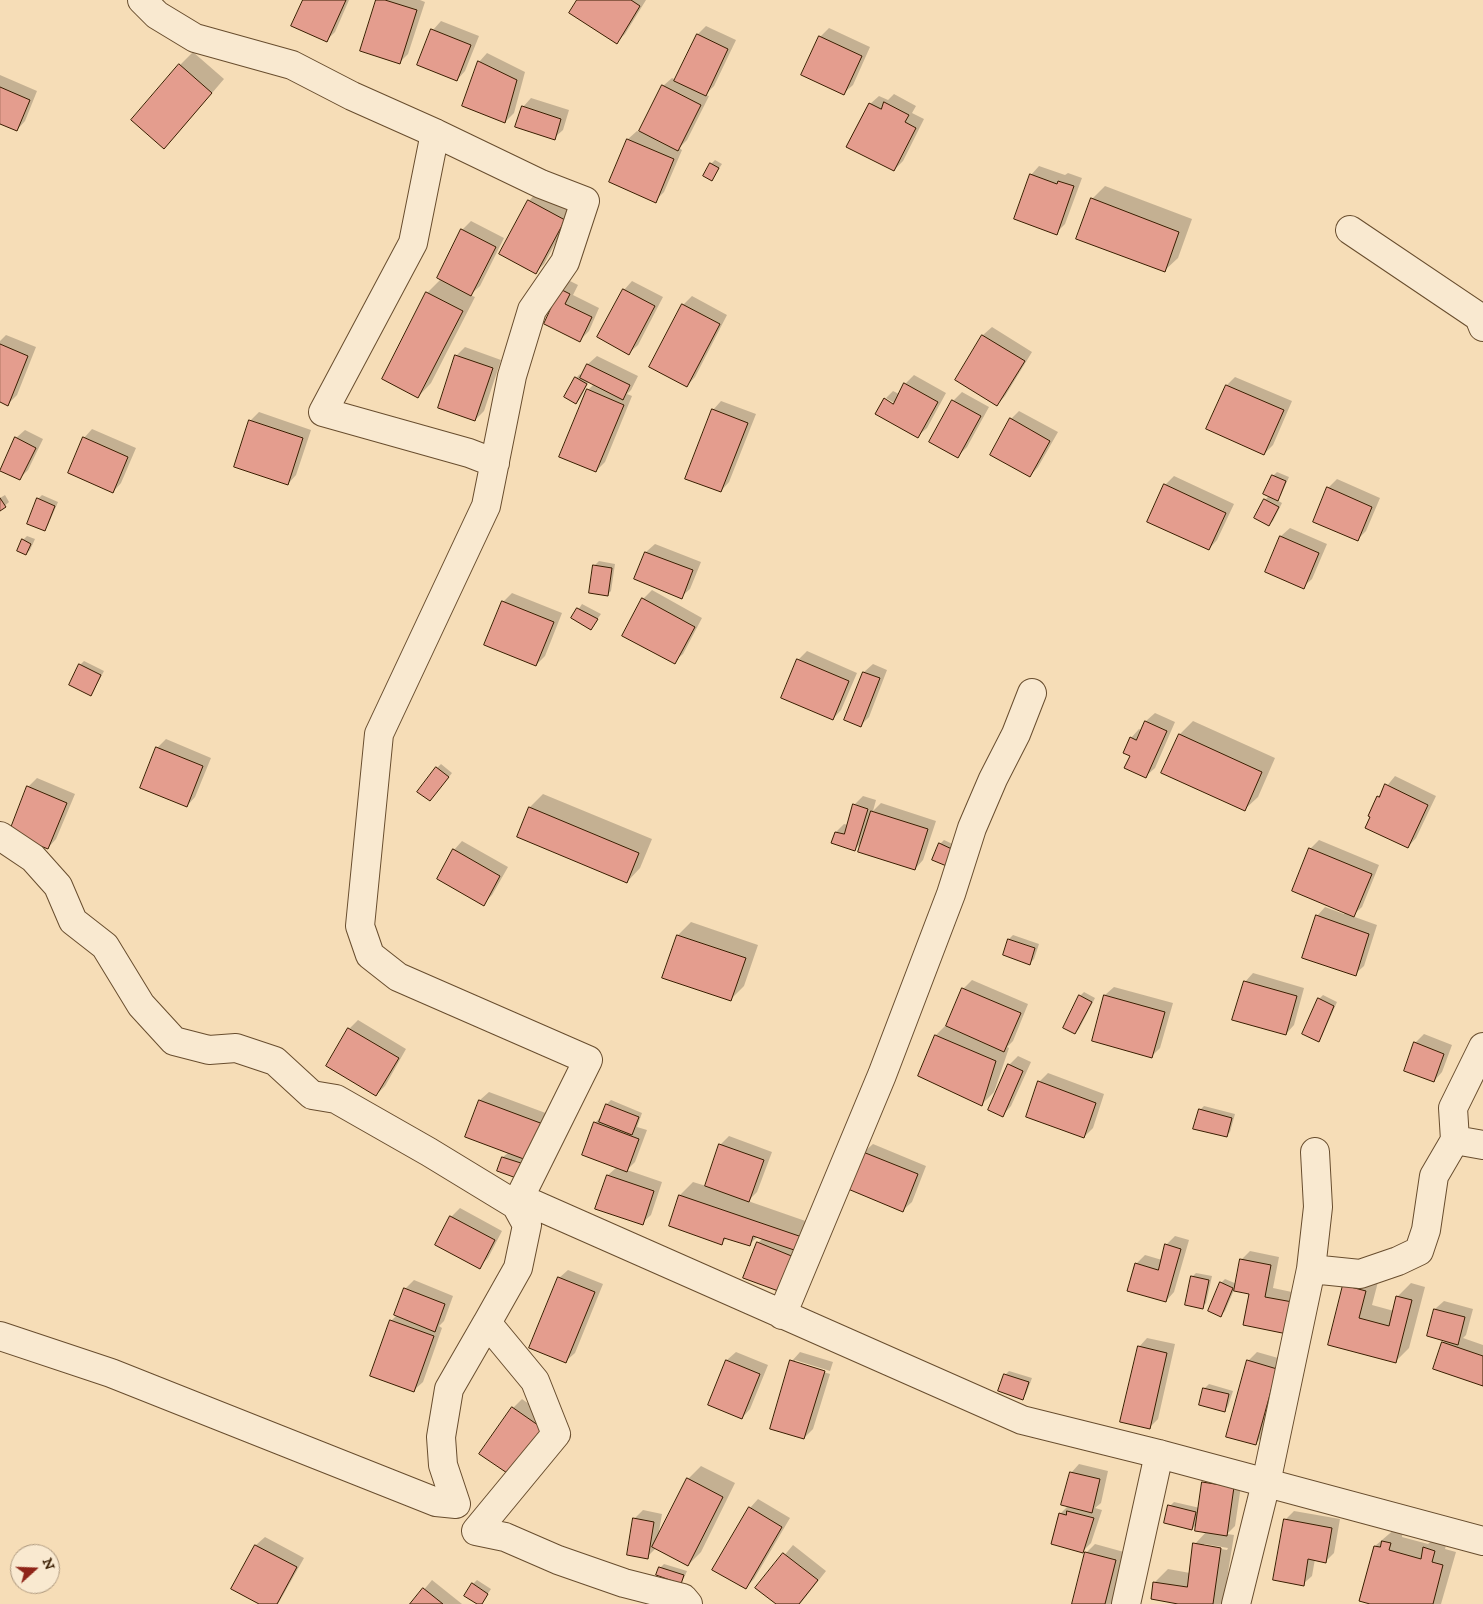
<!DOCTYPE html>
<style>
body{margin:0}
#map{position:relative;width:1483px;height:1604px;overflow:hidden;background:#f6ddb7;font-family:"IM FELL DW Pica",serif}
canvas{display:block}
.north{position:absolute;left:10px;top:1544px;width:50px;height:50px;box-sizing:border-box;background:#f9e9d0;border:1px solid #ac977d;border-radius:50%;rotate:70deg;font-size:14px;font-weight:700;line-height:20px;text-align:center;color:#391d00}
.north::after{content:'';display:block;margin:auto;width:18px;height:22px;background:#8f2418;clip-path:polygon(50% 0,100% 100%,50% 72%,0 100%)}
</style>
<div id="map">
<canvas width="1483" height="1604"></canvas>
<div class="north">N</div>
</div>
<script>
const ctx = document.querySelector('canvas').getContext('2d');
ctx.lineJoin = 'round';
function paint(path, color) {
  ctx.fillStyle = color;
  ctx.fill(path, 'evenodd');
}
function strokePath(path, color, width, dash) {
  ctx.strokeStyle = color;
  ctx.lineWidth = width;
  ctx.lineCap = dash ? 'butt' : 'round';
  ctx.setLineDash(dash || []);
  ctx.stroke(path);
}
paint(new Path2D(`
 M304,0H349L335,32L327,40Z
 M377,0H420L425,2L408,54L400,62Z
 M578,0H646L625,34L617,42Z
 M441,21L479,36L465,71L457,80L433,30Z
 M706,26L736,40L714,86L705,95L709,96L687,140L679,148L682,150L664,192L655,201L610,182L628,139L637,131L640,132L663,86L672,78L676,80L698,34Z
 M829,28L870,47L853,85L844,93L820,37Z
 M193,52L224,79L177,134L180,65Z
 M487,53L525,72L514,113L505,122L479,62Z
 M0,75L37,91L25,121L17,130L0,122Z
 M894,94L916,106L912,113L924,119L903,161L894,170L870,104L879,96L888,100Z
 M531,98L569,110L563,130L554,138L523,107Z
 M715,160L722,164L712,179L711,164Z
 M1039,166L1065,175L1068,173L1082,178L1065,224L1056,233L1031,175Z
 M1105,186L1192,219L1178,258L1164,271L1092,199Z
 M537,192L573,211L544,264L535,273L529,201Z
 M471,221L504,238L480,286L470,295L475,297L431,383L418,397L383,379L427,293L441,279L462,230Z
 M570,281L578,285L573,295L599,308L589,331L580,340L545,324L561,290Z
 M632,281L663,297L638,345L629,353L624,290Z
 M692,296L727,315L695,377L687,386L683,305Z
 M992,327L1032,352L1005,396L997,405L956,380L983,335Z
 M6,335L36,347L17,395L8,404L0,401V341Z
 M465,347L501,360L484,411L475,420L456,356Z
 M597,356L638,376L631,390L627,394L632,396L605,462L596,471L588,390L594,384L589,381L580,399L576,403V378L580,374L582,376L588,364Z
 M914,375L946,393L927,428L918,436L877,413L885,398V401L897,408L899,406L886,398L893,391L899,394L905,384Z
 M1235,377L1292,401L1273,445L1264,454L1208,429L1227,385Z
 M962,392L989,407L967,447L958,456L931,441L953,401Z
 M721,401L756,414L729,482L721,491L713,410Z
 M1019,411L1058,432L1038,467L1030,476L1011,419Z
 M259,412L311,430L296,475L288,484L250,421Z
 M92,429L136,448L121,483L113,492L84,438Z
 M25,430L43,439L28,470L19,479L16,438Z
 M1277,472L1289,477L1281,495L1277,500L1282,503L1273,521L1269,525L1265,500L1269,496L1273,476Z
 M1174,476L1234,504L1217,540L1209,549L1165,485Z
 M1337,479L1380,498L1366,531L1357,540L1328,488Z
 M5,495L9,502L0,510V498Z
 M42,495L58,502L48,525L44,529L38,499Z
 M1290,528L1327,544L1312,579L1303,587L1266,571L1281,536Z
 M27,536L35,539L30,550L26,554L23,540Z
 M655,544L701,562L690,589L681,597L636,579L646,552Z
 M599,561L615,564L611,591L607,595L595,565Z
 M652,590L702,618L683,654L674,662L643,599Z
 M512,593L562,613L545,656L536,665L503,602Z
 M582,604L601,614L591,628L573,618Z
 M807,651L857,673L841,710L833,719L798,660Z
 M84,661L104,671L94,690L90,694L80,665Z
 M873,664L887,670L869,717L861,725L846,720L864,672Z
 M1155,713L1175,722L1155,768L1146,776L1131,755V738L1139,729L1142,731L1146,721Z
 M1193,721L1275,758L1258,797L1244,810L1163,773L1180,734Z
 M166,739L211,758L195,797L187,806L157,748Z
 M441,764L452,773L434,796L437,768Z
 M1395,776L1436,796L1416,838L1408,847L1378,797Z
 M37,778L75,794L56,839L48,848L28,787Z
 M543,794L652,839L640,868L627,882L530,807Z
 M863,796L876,800L873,811L881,803L936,821L923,860L915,869L862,842L854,850L836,832L844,824L848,825L854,805Z
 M944,840L959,847L949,865L940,844Z
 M1319,840L1379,865L1362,907L1352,916L1377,925L1364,966L1355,974L1317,916L1325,907L1344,914L1345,912L1310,849Z
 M462,841L508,867L492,895L483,904L454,850Z
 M691,922L758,945L744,986L731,999L678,935Z
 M1013,935L1039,944L1034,959L1030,963L1004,955L1009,939Z
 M1253,973L1304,988L1294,1025L1286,1034L1245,982Z
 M972,980L1028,1004L1013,1041L1007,1047L1009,1048L994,1092L981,1105L936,1035L949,1022L963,989Z
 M1114,987L1173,1003L1160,1048L1152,1056L1093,1040L1105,995Z
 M1084,992L1095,998L1079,1029L1075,1033L1080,996Z
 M1323,995L1337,1002L1322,1036L1318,1040L1319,999Z
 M358,1020L406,1049L385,1086L376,1095L327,1066L349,1029Z
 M1424,1034L1452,1045L1442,1072L1434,1081L1415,1043Z
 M1018,1056L1031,1062L1011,1106L1003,1115L1009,1065Z
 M1048,1073L1104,1094L1093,1128L1084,1137L1039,1082Z
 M489,1092L551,1115L523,1173L499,1171L503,1157L509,1152L467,1136L480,1100Z
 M611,1100L642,1113L637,1127L647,1130L635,1162L627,1170L662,1182L651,1215L642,1223L608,1175L617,1167L595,1123L603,1114L607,1104Z
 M1204,1106L1235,1114L1230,1132L1226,1136L1200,1110Z
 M729,1136L772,1152L757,1192L748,1201L814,1224L789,1282L758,1243L763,1238L758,1236L749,1245L727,1238L721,1243L670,1225L680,1195L693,1182L706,1186L720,1145Z
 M873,1144L926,1166L912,1202L903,1210L850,1189L864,1152Z
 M460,1208L502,1231L488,1258L479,1267L451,1217Z
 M1175,1236L1189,1240L1174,1292L1166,1301L1136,1264L1145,1255L1162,1260L1166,1245Z
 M1250,1251L1279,1257L1273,1288L1306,1295L1300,1325L1250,1293L1234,1290L1225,1311L1221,1315V1283L1225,1279L1237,1284L1241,1260Z
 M568,1270L603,1284L575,1353L566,1361L559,1278Z
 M1196,1273L1212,1276L1206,1303L1202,1307L1192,1277Z
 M1379,1278L1372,1305L1394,1311L1397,1297L1411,1283L1425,1287L1409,1348L1396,1361L1330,1344L1345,1286Z
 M414,1280L453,1296L444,1321L439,1326L442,1328L423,1382L414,1390L391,1321L397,1315L405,1289Z
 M1444,1301L1473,1309L1466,1335L1463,1338L1483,1345V1385L1443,1343L1446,1340L1435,1309Z
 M1147,1338L1175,1344L1158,1419L1149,1428L1139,1347Z
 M736,1352L768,1365L750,1409L742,1418L709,1404L727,1360Z
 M800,1352L833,1362L830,1371L795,1360V1363L830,1374L813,1429L804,1438L792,1361Z
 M1257,1352L1285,1360L1264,1435L1255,1444L1248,1361Z
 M1009,1371L1032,1378L1026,1394L1022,1398L1005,1375Z
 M1209,1384L1233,1391L1228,1406L1225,1410L1201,1404L1205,1388Z
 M522,1399L553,1421L481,1454L513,1408Z
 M1079,1464L1108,1471L1101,1503L1095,1508L1102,1510L1091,1543L1083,1551L1060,1514L1068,1506L1071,1473Z
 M701,1466L735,1483L701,1552L688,1565L656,1548L647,1557L634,1519L643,1510L662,1514L658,1537L688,1479Z
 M1212,1474L1242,1479L1235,1526L1227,1534L1234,1535L1223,1604H1179L1155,1582L1168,1569L1190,1573L1195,1544L1207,1531L1198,1523L1192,1529L1170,1506L1174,1502L1200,1508L1204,1483ZM1204,1544L1228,1548L1227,1550L1204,1546Z
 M758,1499L790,1518L754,1579L745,1588L750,1508Z
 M1294,1511L1340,1519L1334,1553L1326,1561L1315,1559L1312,1576L1303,1584L1285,1520Z
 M1396,1528L1403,1530L1402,1537L1428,1544L1438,1535L1448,1538L1445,1549L1456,1552L1441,1604H1375V1546Z
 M265,1537L304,1558L278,1604H261L233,1589L256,1545Z
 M1095,1544L1124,1552L1111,1604H1073L1086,1553Z
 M793,1545L826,1571L800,1604H778L757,1588Z
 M664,1564L687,1571L684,1578L680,1582L660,1568Z
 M432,1580L462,1604H412Z
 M477,1580L491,1589L481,1604H479L473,1584Z`), '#0003');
const building = new Path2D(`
 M303,0H346L327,42L291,26Z
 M376,0H385L417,10L400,64L360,51Z
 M577,0H631L640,6L617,44L569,13Z
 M431,29L471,45L457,81L417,65Z
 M697,34L728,49L706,96L674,81Z
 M819,36L862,56L844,95L801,75Z
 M478,61L517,80L505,123L462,106Z
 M179,64L212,93L164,149L131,120Z
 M662,85L701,105L678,151L639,131Z
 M0,87L30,100L17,131L0,124Z
 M884,102L909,115L905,122L916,128L894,171L846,147L869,103L881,109Z
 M522,106L561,119L555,140L515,127Z
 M627,139L674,159L656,203L609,182Z
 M710,163L719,168L712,181L703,176Z
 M1030,174L1057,184L1058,181L1074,186L1057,235L1014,219Z
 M1091,198L1179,232L1165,272L1076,239Z
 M528,200L565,220L536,274L499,254Z
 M461,229L496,247L471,296L437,278Z
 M560,289L570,294L565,304L592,317L580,342L544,324Z
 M623,289L655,306L629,355L597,337Z
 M426,292L463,311L418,398L382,379Z
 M682,304L720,324L687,387L649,367Z
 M982,335L1025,361L997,406L955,380Z
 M0,344L28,356L8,406L0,402Z
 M455,355L493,368L475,421L438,408Z
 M587,364L630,385L623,400L580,378Z
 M575,377L587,384L576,404L564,397Z
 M904,383L938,402L918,438L875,414L884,398L893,404Z
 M1226,385L1284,410L1264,455L1206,429Z
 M587,389L624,405L596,472L559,457Z
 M952,400L981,416L958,458L929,442Z
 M712,409L748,423L721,492L685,479Z
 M1010,418L1050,441L1030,477L990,455Z
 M249,420L303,438L288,485L234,467Z
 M15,437L36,448L20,480L0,471Z
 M83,437L128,457L113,493L68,473Z
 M1272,475L1286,481L1278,501L1263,494Z
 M1164,484L1226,513L1209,550L1147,522Z
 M1327,487L1372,507L1358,541L1313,522Z
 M0,498L6,507L0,511Z
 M37,498L55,506L45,531L27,524Z
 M1264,499L1279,507L1269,526L1254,518Z
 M1280,536L1319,553L1304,589L1265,572Z
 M22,539L31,544L26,555L17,551Z
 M645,552L693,570L682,599L634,579Z
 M593,565L612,568L608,596L589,593Z
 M642,598L695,627L675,664L622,636Z
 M502,601L554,622L536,666L484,645Z
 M577,608L598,619L591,630L571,618Z
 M797,659L849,681L833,720L781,698Z
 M79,664L101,675L91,696L69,685Z
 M863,672L880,678L861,727L844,720Z
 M1145,721L1167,731L1146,778L1124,768L1130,756L1123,753L1130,737L1136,740Z
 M1179,734L1262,772L1245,811L1161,773Z
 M156,747L203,766L187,807L140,788Z
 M436,767L449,777L430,801L417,792Z
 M1385,784L1428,805L1408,848L1365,828L1370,817L1368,816L1377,796L1379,797Z
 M27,786L67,803L48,849L9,833Z
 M853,804L868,809L855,851L831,843L835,832L844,834Z
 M529,807L639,853L627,883L517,837Z
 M871,811L928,829L915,870L858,852Z
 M939,843L956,851L949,867L932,860Z
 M1309,848L1372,874L1354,917L1292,891Z
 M453,849L500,876L484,906L437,879Z
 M1316,915L1369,934L1356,976L1302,958Z
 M677,935L746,958L731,1001L662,978Z
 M1008,939L1035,948L1030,965L1003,955Z
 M1244,981L1297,996L1286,1035L1232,1020Z
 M962,988L1021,1013L1004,1052L946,1026Z
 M1079,995L1092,1002L1075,1034L1063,1028Z
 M1104,995L1165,1012L1152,1058L1092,1041Z
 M1318,998L1334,1006L1319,1042L1302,1034Z
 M348,1028L399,1058L376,1096L326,1066Z
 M935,1035L996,1061L982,1106L918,1076Z
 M1414,1042L1444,1054L1434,1082L1404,1071Z
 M1008,1064L1023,1071L1003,1117L988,1110Z
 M1038,1081L1096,1103L1084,1138L1026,1117Z
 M479,1100L543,1124L529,1161L465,1137Z
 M606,1104L639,1117L632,1135L599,1122Z
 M1199,1109L1232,1118L1227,1137L1193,1129Z
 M594,1122L639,1139L627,1172L582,1155Z
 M719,1144L764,1160L749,1202L705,1186Z
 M863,1152L918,1174L903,1212L848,1189Z
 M502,1157L524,1164L519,1179L497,1171Z
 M607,1175L654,1191L643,1225L595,1209Z
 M679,1195L802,1237L797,1251L753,1236L750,1246L724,1238L722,1245L669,1226Z
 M450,1216L495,1240L480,1269L435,1245Z
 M757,1242L794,1257L781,1292L743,1278Z
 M1165,1244L1181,1249L1166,1302L1127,1291L1135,1263L1158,1270Z
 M1240,1259L1271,1265L1265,1297L1298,1303L1292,1335L1243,1325L1249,1294L1234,1291Z
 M1191,1276L1209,1280L1203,1309L1185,1305Z
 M558,1277L595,1292L566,1363L529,1348Z
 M1220,1282L1233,1288L1221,1317L1208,1311Z
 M1343,1285L1366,1291L1359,1318L1389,1326L1396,1296L1412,1300L1396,1363L1328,1345Z
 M404,1288L445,1304L435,1332L394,1315Z
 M1434,1309L1465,1317L1458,1345L1427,1336Z
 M390,1320L434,1336L414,1392L370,1376Z
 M1442,1342L1483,1356V1386L1433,1369Z
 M1138,1346L1167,1353L1150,1429L1120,1422Z
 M726,1360L760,1374L742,1419L708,1405Z
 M790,1360L825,1371L804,1439L770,1429Z
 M1247,1360L1277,1369L1256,1445L1226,1437Z
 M1004,1374L1029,1382L1023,1400L998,1391Z
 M1203,1388L1229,1394L1225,1412L1199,1405Z
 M512,1407L545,1430L513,1477L479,1454Z
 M1070,1472L1100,1479L1092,1513L1061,1505Z
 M687,1478L723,1497L688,1566L652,1547Z
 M1202,1482L1234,1487L1227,1536L1195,1531Z
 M1168,1505L1196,1512L1192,1530L1164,1523Z
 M749,1507L782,1527L746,1589L712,1570Z
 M1067,1511L1094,1518L1083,1553L1051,1544L1059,1513L1066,1515Z
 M633,1518L654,1522L648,1559L627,1555Z
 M1284,1519L1332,1528L1326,1563L1308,1559L1304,1586L1273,1580Z
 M1382,1541L1391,1543L1389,1550L1421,1559L1423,1547L1435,1551L1432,1562L1443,1565L1433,1604H1370L1359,1601L1374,1546L1380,1547Z
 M1193,1543L1221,1548L1213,1604H1178L1151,1599L1153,1582L1187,1587Z
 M255,1545L297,1567L277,1604H259L231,1589Z
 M1085,1552L1116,1560L1105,1604H1072Z
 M783,1553L818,1580L799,1604H776L755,1588Z
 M659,1567L684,1575L681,1584L656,1575Z
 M472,1583L488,1594L482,1604H477L464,1596Z
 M423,1588L443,1604H410Z`);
paint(building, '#e49d8e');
strokePath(building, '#391d00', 1);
const minor = new Path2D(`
 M435,133L413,243L323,412L469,453L495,463
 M1350,230L1479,317L1483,327
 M0,836L33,858L58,886L73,921L105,946L141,1005L174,1041L209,1050L236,1048L275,1061L312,1095L336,1099L429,1152L516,1205L588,1060L398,977L370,955L360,926L379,734L486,506L512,376L532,310L565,262L585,201L541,184L435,133L352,96L292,65L195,38L157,15L142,0
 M1455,1140L1483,1145
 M1311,1269L1360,1274L1398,1261L1419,1251L1426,1230L1434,1176L1455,1140L1453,1108L1483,1047
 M782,1315L882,1075L951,894L972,828L993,779L1016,734L1032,693
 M0,1336L111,1373L436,1502L456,1504L443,1465L441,1437L449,1389L487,1323
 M688,1604L683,1598L624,1583L558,1560L505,1537L476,1531L556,1434L535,1381L487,1323L518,1268L527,1225L516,1205L531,1203L1022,1420L1159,1454L1483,1541
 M1126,1604L1159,1454
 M1236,1604L1266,1483L1311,1269L1318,1207L1315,1152`);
strokePath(minor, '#684d2e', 30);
strokePath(minor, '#f9e9d0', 28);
</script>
